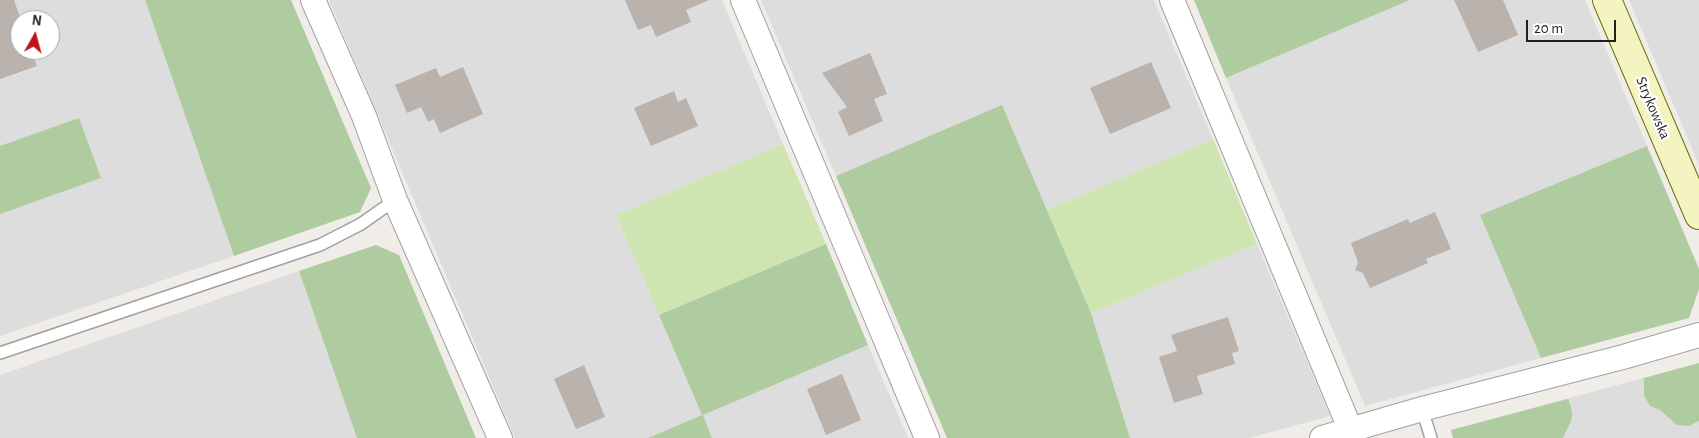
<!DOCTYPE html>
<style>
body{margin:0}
#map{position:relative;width:1699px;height:438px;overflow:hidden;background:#f0ede8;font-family:"Alegreya Sans",sans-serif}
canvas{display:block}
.north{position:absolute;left:10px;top:10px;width:50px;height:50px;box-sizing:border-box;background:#fff;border:1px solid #a6a6a6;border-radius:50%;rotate:7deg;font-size:14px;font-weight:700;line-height:20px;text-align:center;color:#202020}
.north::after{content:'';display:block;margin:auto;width:18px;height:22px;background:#bf1219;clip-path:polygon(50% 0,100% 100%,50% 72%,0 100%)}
.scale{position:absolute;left:1526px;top:20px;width:90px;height:22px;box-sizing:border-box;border:2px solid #202020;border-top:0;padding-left:6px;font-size:15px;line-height:18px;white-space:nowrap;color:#202020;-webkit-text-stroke:4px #fff;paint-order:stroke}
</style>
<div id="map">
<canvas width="1699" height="438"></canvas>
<div class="north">N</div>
<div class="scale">20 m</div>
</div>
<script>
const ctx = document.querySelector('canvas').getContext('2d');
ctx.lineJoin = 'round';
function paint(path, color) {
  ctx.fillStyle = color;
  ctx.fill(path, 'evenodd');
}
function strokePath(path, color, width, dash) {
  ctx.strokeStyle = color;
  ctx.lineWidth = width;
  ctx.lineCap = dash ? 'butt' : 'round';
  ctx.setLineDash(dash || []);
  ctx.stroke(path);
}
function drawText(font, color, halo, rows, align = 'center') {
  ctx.font = font + ' "Alegreya Sans",sans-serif';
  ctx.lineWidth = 4.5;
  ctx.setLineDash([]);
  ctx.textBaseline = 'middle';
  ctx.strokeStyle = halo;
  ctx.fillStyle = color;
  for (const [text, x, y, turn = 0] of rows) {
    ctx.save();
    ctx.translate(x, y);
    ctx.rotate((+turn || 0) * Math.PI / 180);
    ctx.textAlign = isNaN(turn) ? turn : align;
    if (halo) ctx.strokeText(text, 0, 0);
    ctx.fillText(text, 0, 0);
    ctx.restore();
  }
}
paint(new Path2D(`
 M0,0H145L234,256L0,336ZM20,20H50V50H20Z
 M329,0H722L783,144L616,215L702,415L868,345L908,438H712L702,415L648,438H515Z
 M761,0H1154L1213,139L1047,210L1002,106L836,176Z
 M1410,0H1585L1647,146L1480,215L1541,358L1365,406L1226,78Z
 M1629,0H1699V165Z
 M1257,244L1330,416L1249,438H1130L1091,313Z
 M299,271L357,438H0V375Z
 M1699,363V438H1453L1451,430Z`), '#dedddd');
paint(new Path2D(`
 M1213,139L1257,244L1091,313L1047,210Z
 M783,144L826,244L659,315L616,215Z`), '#cee5b2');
paint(new Path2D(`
 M145,0H291L371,188L360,212L234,256Z
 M1194,0H1410L1226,78Z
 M1002,105L1091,313L1130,438H947L836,176Z
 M79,118L101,178L0,214V146Z
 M1647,146L1699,269V289L1689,318L1541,358L1480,215Z
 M826,244L868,345L703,415L712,438H648L702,415L659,315Z
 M376,245L399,255L476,438H357L299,271Z
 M1699,363V421L1689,426L1677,425L1660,410L1650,406L1644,396V378Z
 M1568,399C1576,418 1571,420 1563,438H1453L1451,430Z`), '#afcba0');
paint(new Path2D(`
 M0,0H14L21,20L20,50H31L37,66L0,79Z
 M625,0H709L686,10L691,22L656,37L651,25L638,30Z
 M1454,0H1503L1518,35L1478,52Z
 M870,53L887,94L874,99L883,121L849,136L838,112L847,107L822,73Z
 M1151,62L1171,108L1110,134L1090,88Z
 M463,67L483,114L440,133L434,119L428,122L421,107L407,113L395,85L436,68L440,77Z
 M674,91L678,102L686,98L698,126L651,146L634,108Z
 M1435,212L1451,249L1426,259L1428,263L1370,288L1363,273L1355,270L1358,262L1351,243L1408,219L1410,223Z
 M1228,317L1239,351L1232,353L1235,364L1197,376L1203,394L1174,403L1159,357L1177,351L1171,335Z
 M584,365L605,417L576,429L554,379Z
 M842,374L861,420L826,435L807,389Z`), '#b9b2ad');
const lane = new Path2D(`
 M0,353L320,245L361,224L395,200
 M1422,409L1431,438`);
const street = new Path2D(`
 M313,0L364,116L395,200L500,438
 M743,0L927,438
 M1172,0L1351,431
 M1322,438L1422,409L1623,357L1699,335`);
const secondary = new Path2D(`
 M1607,0L1699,215`);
strokePath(lane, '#a1a1a1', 14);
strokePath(street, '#a1a1a1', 26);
strokePath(secondary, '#6a700f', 30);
strokePath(lane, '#fff', 11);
strokePath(street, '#fff', 24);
strokePath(secondary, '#f4f4c1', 28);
drawText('15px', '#202020', '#fff', [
 ["Strykowska",1653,108,67]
]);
</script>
